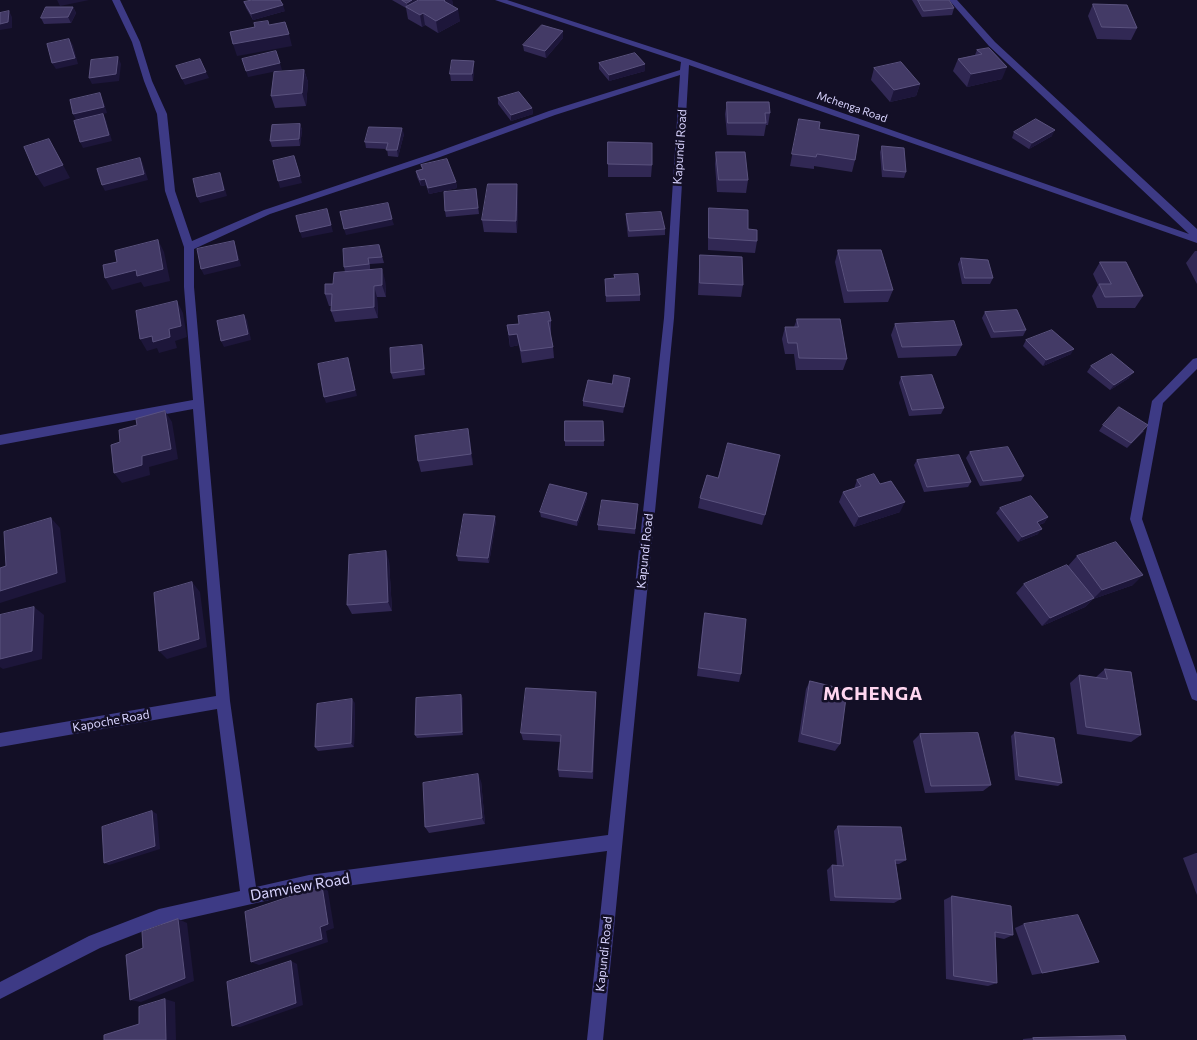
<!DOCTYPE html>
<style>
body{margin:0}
canvas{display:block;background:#130f26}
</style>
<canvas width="1197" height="1040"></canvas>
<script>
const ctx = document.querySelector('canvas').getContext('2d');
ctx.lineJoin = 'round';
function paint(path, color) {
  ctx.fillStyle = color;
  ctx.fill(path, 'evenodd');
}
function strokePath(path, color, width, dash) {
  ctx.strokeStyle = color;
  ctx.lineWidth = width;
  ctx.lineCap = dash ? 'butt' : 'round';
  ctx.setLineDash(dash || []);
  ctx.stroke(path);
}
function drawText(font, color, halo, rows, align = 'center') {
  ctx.font = font + ' Commissioner,sans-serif';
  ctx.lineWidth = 5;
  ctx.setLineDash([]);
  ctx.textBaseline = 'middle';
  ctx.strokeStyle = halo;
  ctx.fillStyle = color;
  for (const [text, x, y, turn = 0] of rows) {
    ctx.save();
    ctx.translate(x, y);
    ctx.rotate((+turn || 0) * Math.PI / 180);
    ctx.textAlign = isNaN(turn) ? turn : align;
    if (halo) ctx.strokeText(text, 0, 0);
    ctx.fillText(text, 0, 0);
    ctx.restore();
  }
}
paint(new Path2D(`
 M112,0H120L140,42L152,81L167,114L175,191L192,241L264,210L434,153L549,111L680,70L681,62L495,0H507L688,59L1189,234L989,46L949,0H957L995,42L1197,229V243L689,65L674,318L603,1040H587L607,851L309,891L159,925L100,948L0,999V982L89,936L159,909L240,891L217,709L0,747V733L216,696L193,409L0,445V435L193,400L184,287V247L165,191L157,114L144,81L132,42ZM680,75L664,318L608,835L309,875L256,887L230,701L194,287V249L270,214L440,157L555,115Z
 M1197,358V369L1163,403L1142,519L1197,674V701L1192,699L1190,694L1130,519L1152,401L1193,359Z`), '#3d3a85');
paint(new Path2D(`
 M392,0H452L453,6L460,21L438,33L425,25L422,27L408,19L406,8Z
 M912,0H949L954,8L952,15L922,17Z
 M244,2L285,11L253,20L246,8Z
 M1093,4L1137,28L1131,40L1097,39L1088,16Z
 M73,7L76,13L71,23L44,24L41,18Z
 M563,38L546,58L524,51L523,45Z
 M989,48L1002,79L967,87L953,71L958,59L975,55L977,50Z
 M599,63L645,71L609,81L599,69Z
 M474,67L473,81H451L450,74Z
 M874,68L920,84L916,96L890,102L871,80Z
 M304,70L308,82L306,106L275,108L271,96Z
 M498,98L532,108L533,114L511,121L498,104Z
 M727,102L770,113L768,125H766L764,136L727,135L725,114Z
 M799,119L819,129L855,160L852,172L814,166V169L790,166Z
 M300,124L302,130L300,146L272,147L270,141Z
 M1014,132L1052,136L1029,149L1012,138Z
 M404,134L398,157L388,156L387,149L366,148L365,142Z
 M608,142L652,165L651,177H608Z
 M882,146L906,172L904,178L882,177L880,152Z
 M716,152L748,180L746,193L717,192L715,164Z
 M421,165L456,182L457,188L429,194L426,185L421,186L417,177L416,171L422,169Z
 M476,189L479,214L446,217L445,211Z
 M518,196L517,233L484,232L482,220Z
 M709,208L748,229L757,241L755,253L708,250V220Z
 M626,214L665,229V235L628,237L626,220Z
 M379,245L384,263L370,264V270L385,280L386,297H377L378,318L335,322L331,311L332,306H329L325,294L345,272L344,267Z
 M838,250L893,290L888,302L844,303L835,262Z
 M1195,251H1197V284L1186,263Z
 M700,255L743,285L741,297L698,295L699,267Z
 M961,258L993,278L990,284H962L958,264Z
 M1100,262L1143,296L1135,308H1097L1092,296L1098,285L1093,274Z
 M614,275L640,295V301L606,302L605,279L614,278Z
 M985,312L1026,330L1023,336L991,338L982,318Z
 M797,319L847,359L843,370H796L794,354H785L782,339L785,327H794Z
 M551,321V333H550L553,347L554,358L522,363L519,345L510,347L507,325Z
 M895,324L962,345L956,356L898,358L891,335Z
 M1026,340L1071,354L1043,366L1023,346Z
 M423,351L425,375L393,379L391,373Z
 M1091,366L1129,378L1110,390L1087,372Z
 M901,377L944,408L941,414L909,416L899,383Z
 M630,378V384L623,413L583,406V401L612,384Z
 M603,421L604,446H565V441Z
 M1103,425L1144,431L1127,448L1099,431Z
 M470,440L473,465L421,472L418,461Z
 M970,452L1024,476L1021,481L980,486L966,458Z
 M917,460L971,482L968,487L924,492L914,465Z
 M718,478L765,515L762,525L698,508L700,498Z
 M857,480L880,484L900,512L854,527L839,502L843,492L854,489Z
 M587,498L577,526L541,517L540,512Z
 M638,504L635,534L598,530V525Z
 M1000,508L1048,517L1044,523L1039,525L1038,534L1018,542L996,513Z
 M496,521L489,563L458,561L457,556Z
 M1077,556L1133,585L1093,599L1085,607L1042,626L1016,593L1024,584L1068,566Z
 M389,561L392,611L352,614L347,605Z
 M705,613L741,674L739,682L697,676L703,621Z
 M1105,669L1141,735L1131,742L1077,734L1070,683L1079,675L1096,678V677Z
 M810,681L840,744L835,751L798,742L806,689Z
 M461,695L463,699V735L417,738L415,735Z
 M596,699L593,779L559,777L558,770L561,742L523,740L521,733Z
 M355,703L354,747L318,751L315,747Z
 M1015,732L1062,783L1058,786L1015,780L1011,736Z
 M920,734L991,785L983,791L925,793L913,741Z
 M481,781L485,824L429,833L425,827Z
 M838,826L906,860L899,864H896L901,899L894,903L830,901L827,870L832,865L837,866L834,831Z
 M1196,853H1197V895L1183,858Z
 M952,896L1013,935L1004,939L995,937L997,983L988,986L946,979L944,900Z
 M1024,924L1099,962L1088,965L1032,975L1015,928Z
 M1033,1038L1126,1040H1023V1039Z`), '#312854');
paint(new Path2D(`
 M57,0H89L60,6Z
 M412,0H425L408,8L407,3Z
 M445,0H452L454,8L444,1Z
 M283,5L285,11L253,20L251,14Z
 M73,7L76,13L71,23L68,17Z
 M458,9L460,21L438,33L436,21Z
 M9,11L12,17V28L0,30V24Z
 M423,13L425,25L422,27L420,15Z
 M563,31V38L546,58L545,51Z
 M289,34L292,46L237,56L233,44Z
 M69,39L73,45L78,64L56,69L52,63Z
 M118,57L121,64L119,81L92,84L89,78Z
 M474,61V67L473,81L472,74Z
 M280,63L282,70L248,77L246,71Z
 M645,64V71L609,81V75Z
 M1007,67L1002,79L967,87L971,74Z
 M304,70L308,82L306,106L302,93Z
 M206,72L209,78L185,85L182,79Z
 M920,84L916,96L890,102L894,90Z
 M100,93L103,100L107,113L103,114L106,120L112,141L83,148L80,142L76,120L73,114Z
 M532,108L533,114L511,121V115Z
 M300,124L302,130L300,146L299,139Z
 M402,128L404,134L398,157L397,150Z
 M1055,130L1052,136L1029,149L1032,143Z
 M49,139L70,178L44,187L36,175Z
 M294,156L302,183L280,188L278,181Z
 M140,158L143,164L148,180L105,191L102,185Z
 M220,173L222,179L227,196L200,203L197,197Z
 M425,179L426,185L421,186L420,180Z
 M456,182L457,188L429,194L428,188Z
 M517,184L518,196L517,233L516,221Z
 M327,209L333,232L302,238L300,232Z
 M392,219L394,225L346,235L344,229Z
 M158,240L164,252L170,281L144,287L141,282L112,290L105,278Z
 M234,241L236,247L241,266L204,275L201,269Z
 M382,269L385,280L386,297L382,285Z
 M374,286L377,297L378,318L374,307Z
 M177,301L183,313L187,337L175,341L177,348L159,353L157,348L147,351L140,339L169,329Z
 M244,315L247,320L251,340L224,347L221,341Z
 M517,334L519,345L510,347L509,335Z
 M422,345L423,351L425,375L424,369Z
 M1074,349L1071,354L1043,366L1046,360Z
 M348,358L357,396L326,403L324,397Z
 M1134,372L1129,378L1110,390L1114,385Z
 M630,378V384L623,413L624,407Z
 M165,411L172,422L178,459L149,467L150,475L122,483L114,473L142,456Z
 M468,429L470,440L473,465L471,454Z
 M587,493V498L577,526V521Z
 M905,502L900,512L854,527L859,517Z
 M495,516L496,521L489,563L488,558Z
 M1048,517L1044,523L1033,527L1037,522Z
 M51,518L60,528L66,582L0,603V591Z
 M1042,529L1038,534L1018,542L1022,537Z
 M386,551L389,561L392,611L388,602Z
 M1143,575L1133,585L1093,599L1102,590Z
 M192,582L200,592L207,647L167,659L159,651Z
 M1094,598L1085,607L1042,626L1050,618Z
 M34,607L44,615L42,659L3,669L0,667V659Z
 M461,695L463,699V735L462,732Z
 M352,699L355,703L354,747L351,743Z
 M478,774L481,781L485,824L482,818Z
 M152,811L157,814L160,849L109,865L104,863Z
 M322,886L328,891L334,928L326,931L328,942L259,965L251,962L320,927Z
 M178,919L187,923L194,981L141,1002L130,1000Z
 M291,961L297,964L303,1005L240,1027L232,1026Z
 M165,999L175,1002L176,1040H166Z`), '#1d163a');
const building = new Path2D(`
 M252,0H280L283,5L251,14L244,2Z
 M402,0H412L407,3Z
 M419,0H445L444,1L458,9L436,21L423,13L420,15L406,7Z
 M918,0H949L954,8L924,11Z
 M1093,4L1127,5L1137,28L1102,27Z
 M46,7H73L68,17L41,18Z
 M9,11L8,22L0,24V13Z
 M268,21L269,25L285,22L289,34L233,44L230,32L255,27L254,23Z
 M542,25L563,31L545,51L523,45Z
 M69,39L75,58L52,63L47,44Z
 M989,48L1007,67L971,74L958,59L982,54L977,50Z
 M276,51L280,63L246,71L242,59Z
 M635,53L645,64L609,75L599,63Z
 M118,57L116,74L89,78L91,60Z
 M200,59L206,72L182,79L176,66Z
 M452,60L474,61L472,74H450Z
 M901,62L920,84L894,90L874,68Z
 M304,70L302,93L271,96L274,72Z
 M519,92L532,108L511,115L498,98Z
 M100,93L104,107L73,114L70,100Z
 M727,102H769L770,113H765L766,123H728Z
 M103,114L109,135L80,142L74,121Z
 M799,119L820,122L819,129L859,135L855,160L817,154L816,157L792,154Z
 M1036,119L1055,130L1032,143L1014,132Z
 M300,124L299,139L270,141L272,125Z
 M369,127L402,128L397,150H386L388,143L365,142Z
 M49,139L63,165L36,175L24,147Z
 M608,142L652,143V165L608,164Z
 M882,146L904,148L906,172L884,170Z
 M716,152H745L748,180H719Z
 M294,156L300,176L278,181L273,161Z
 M140,158L144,174L102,185L97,169Z
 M447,159L456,182L428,188L425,179L420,180L416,171L423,169L421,165Z
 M220,173L224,190L197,197L193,179Z
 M488,184H517L516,221L482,220Z
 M476,189L478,208L445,211L444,192Z
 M388,203L392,219L344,229L340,212Z
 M709,208L748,210V229L757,230V241L709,238Z
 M327,209L331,225L300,232L296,216Z
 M661,212L665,229L629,231L626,214Z
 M158,240L163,269L137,276L136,270L105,278L103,265L117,262L115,251Z
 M234,241L238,260L201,269L197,249Z
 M379,245L382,257L368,258L369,264L344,267L343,249Z
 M838,250H881L893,290L848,291Z
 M700,255L742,257L743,285L700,283Z
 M961,258L988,260L993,278H965Z
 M1100,262H1126L1143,296L1105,297L1099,284H1111Z
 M382,269V285L374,286V307L331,311L332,294H325V284H333L334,273Z
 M638,274L640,295L606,296L605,279L615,278L614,275Z
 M177,301L181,326L169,329L170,337L153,342L152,336L140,339L136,311Z
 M1017,310L1026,330L994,332L985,312Z
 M549,312L551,321H548L553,347L521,351L517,334L509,335L507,325L519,324L518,316Z
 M244,315L248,334L221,341L217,321Z
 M797,319H840L847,359L799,358L797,343H788L785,327H798Z
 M954,321L962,345L902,347L895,324Z
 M1052,330L1074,349L1046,360L1026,340Z
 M422,345L424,369L391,373L390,348Z
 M1112,354L1134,372L1114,385L1091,366Z
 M348,358L355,390L324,397L318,364Z
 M614,375L630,378L624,407L583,401L588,380L612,384Z
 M932,375L944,408L912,410L901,377Z
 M1119,407L1148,425L1131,443L1103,425Z
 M165,411L171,449L142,456V465L114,473L111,445L120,442L119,430L137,425L136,419Z
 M565,421H603L604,441H565Z
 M468,429L471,454L418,461L415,436Z
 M728,443L780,455L765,515L700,498L707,475L718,478Z
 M1008,447L1024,476L983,481L970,452Z
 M959,455L971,482L927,487L917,460Z
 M874,474L880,484L891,481L905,502L859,517L843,492L861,486L857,480Z
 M550,484L587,493L577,521L540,512Z
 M1031,496L1048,517L1037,522L1042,529L1022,537L1000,508Z
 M602,500L638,504L635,529L598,525Z
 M464,514L495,516L488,558L457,556Z
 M51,518L57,573L0,591V568L6,566L4,532Z
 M1116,542L1143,575L1102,590L1077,556Z
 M386,551L388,602L347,605L349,555Z
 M1067,565L1094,598L1050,618L1024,584Z
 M192,582L199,639L159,651L154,593Z
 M34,607L32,651L0,659V615Z
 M705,613L746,619L741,674L699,668Z
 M1105,669L1131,672L1141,735L1086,727L1079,675L1107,679Z
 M810,681L847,690L840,744L802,734Z
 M526,688L596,692L592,772L558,770L561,735L521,733Z
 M461,695L462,732L415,735L416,698Z
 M352,699L351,743L315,747L317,704Z
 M1015,732L1054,738L1062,783L1019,776Z
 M978,733L991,785L931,786L920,734Z
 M478,774L482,818L425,827L423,783Z
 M152,811L155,846L104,863L102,827Z
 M838,826L901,827L906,860H895L901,899L835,897L832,865L843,866Z
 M322,886L328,924L320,927L322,939L251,962L245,912Z
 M952,896L1011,906L1013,935L995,932L997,983L954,976Z
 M1078,915L1099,962L1042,973L1024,924Z
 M178,919L185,978L130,1000L126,955L143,948L142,932Z
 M291,961L296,1003L232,1026L227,982Z
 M165,999L166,1040H104V1035L139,1024V1007Z
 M1125,1036L1126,1040H1034L1033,1038Z`);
paint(building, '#433a66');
strokePath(building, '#5a527e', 1);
drawText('11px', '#d9d4ff', '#130f26', [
 ["Mchenga Road",852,107,19]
]);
drawText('12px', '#d9d4ff', '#130f26', [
 ["Kapundi Road",680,147,-86],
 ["Kapundi Road",645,551,-84],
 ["Kapoche Road",111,721,-10],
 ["Kapundi Road",604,954,-84]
]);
drawText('15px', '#d9d4ff', '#130f26', [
 ["Damview Road",300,887,-10]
]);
ctx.letterSpacing = '1px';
drawText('bold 18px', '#ffd6f0', '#130f26', [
 ["MCHENGA",873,694]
]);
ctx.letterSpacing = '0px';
</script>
